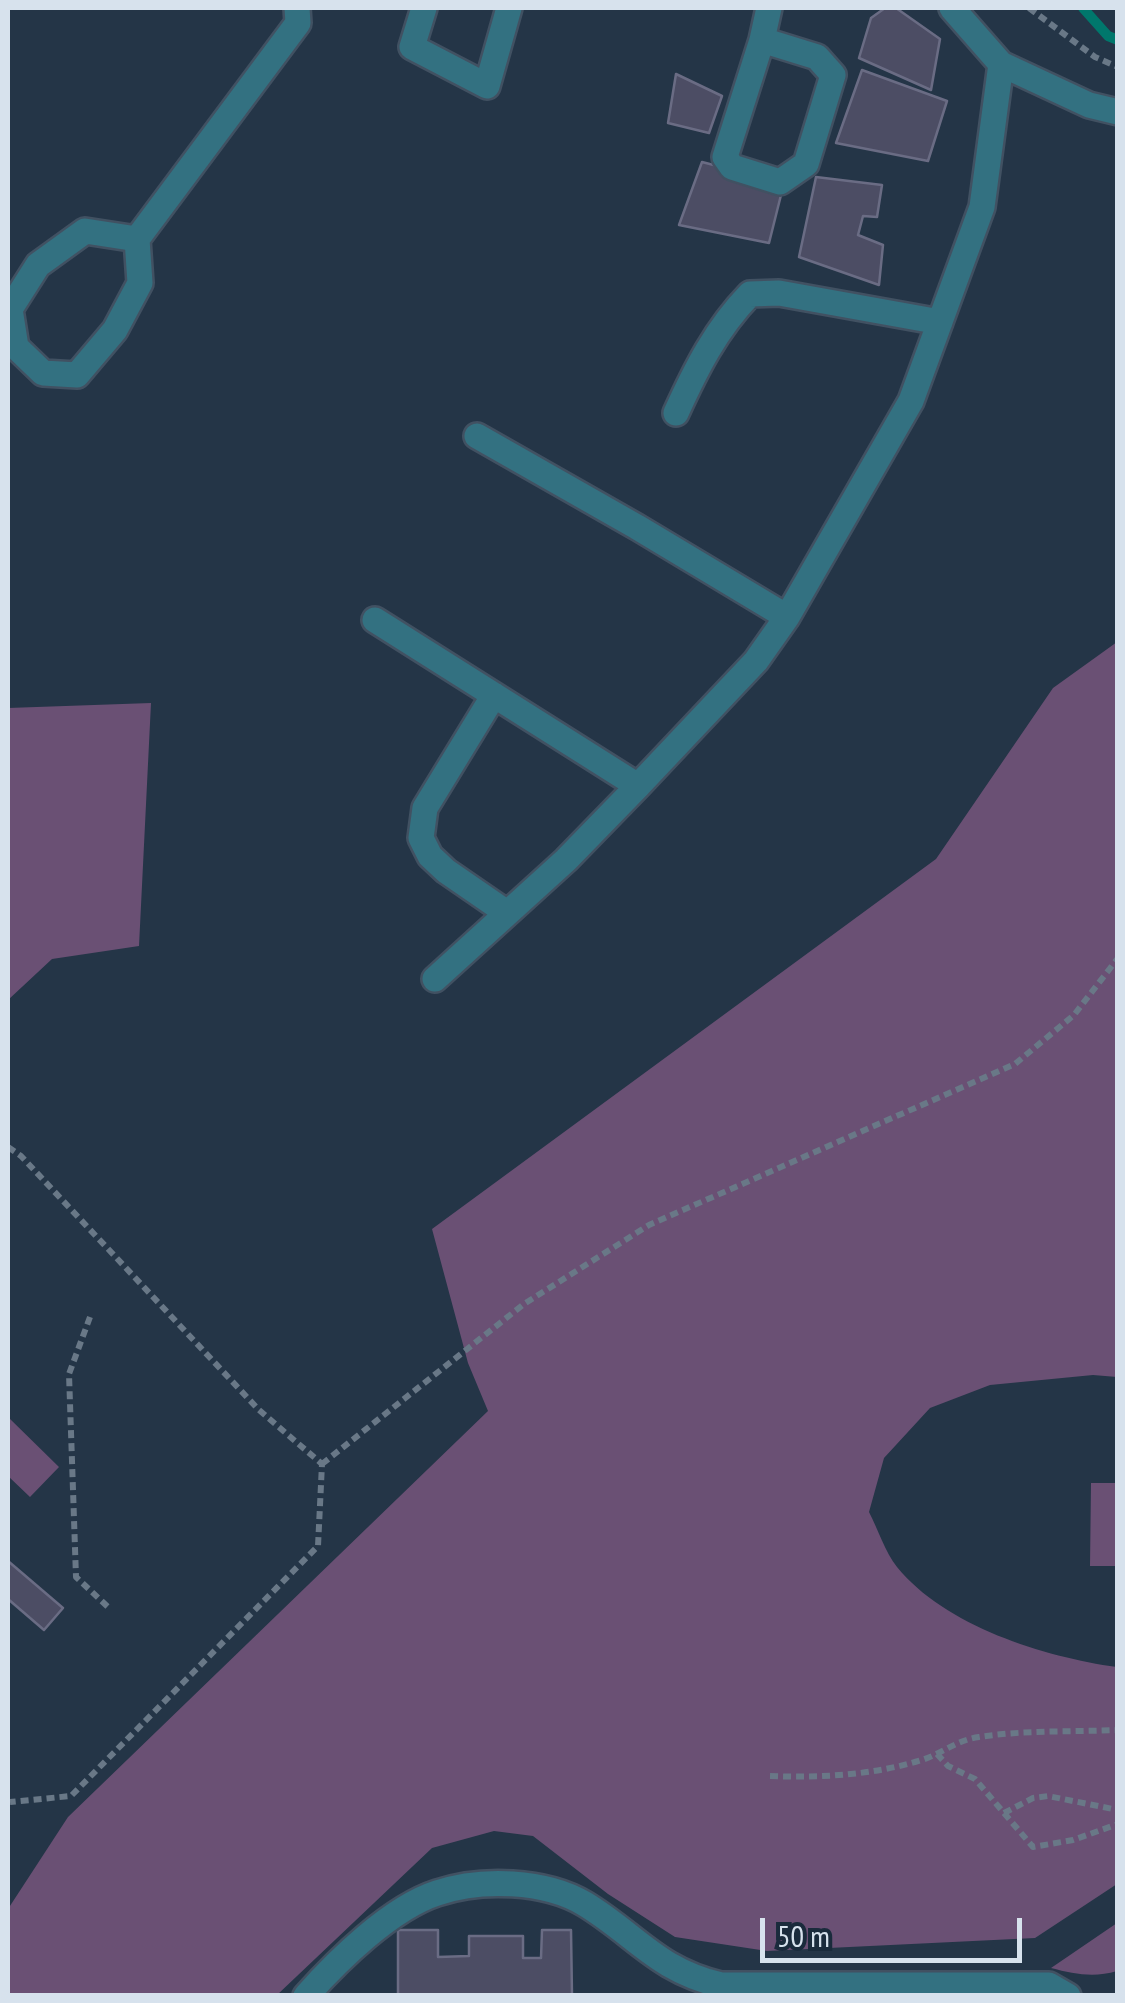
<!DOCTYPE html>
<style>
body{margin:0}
#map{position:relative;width:1125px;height:2003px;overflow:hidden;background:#243547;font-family:"PT Sans Narrow",sans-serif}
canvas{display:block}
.frame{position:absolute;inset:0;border:10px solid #d7e2ed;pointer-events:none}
.scale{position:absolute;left:760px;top:1918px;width:262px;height:45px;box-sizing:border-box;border:5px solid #d7e2ed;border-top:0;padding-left:12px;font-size:30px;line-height:35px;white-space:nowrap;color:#d7e2ed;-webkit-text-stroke:8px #1a2b3c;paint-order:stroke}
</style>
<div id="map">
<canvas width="1125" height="2003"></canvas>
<div class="frame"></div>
<div class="scale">50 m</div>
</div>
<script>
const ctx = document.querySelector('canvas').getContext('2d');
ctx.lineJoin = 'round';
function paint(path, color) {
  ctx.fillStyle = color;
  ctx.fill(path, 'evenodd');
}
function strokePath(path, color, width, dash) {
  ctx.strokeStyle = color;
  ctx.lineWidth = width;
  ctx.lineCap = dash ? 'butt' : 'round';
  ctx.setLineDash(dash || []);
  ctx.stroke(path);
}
paint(new Path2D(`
 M1117,642V1377L1093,1375L990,1385L930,1408L884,1458L869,1512C878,1529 885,1552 897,1567C945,1626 1044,1657 1117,1667V1884L1035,1938L767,1951L675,1937L608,1894L533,1836L494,1831L432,1848L277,1995H8V1909L68,1817L488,1411L468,1363L432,1229L936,859L1053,688Z
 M151,703L139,946L52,959L8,1000V708Z
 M8,1417L59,1467L30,1497L8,1476Z
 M1091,1483H1117V1566H1090Z
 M1117,1923V1971C1094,1978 1074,1974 1051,1968Z`), '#6a5074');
strokePath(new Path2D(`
 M1083,8L1108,36L1118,40`), '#00776c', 10);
const building = new Path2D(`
 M885,8H896L940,39L931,90L859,58L871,18Z
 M862,70L947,101L928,161L836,143Z
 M676,74L722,96L709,133L668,123Z
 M702,162L784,183L769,243L679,225Z
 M816,177L882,185L877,217L863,216L858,235L883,245L879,285L799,257Z
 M8,1561L63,1608L44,1630L8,1599Z
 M398,1930H438V1957L469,1956V1936H523V1958H541L542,1930H571L572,1996H398Z`);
paint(building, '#4c4d64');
strokePath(building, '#6a6c84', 2.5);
const minor = new Path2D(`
 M424,8L412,47L487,86L509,8
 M952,8L1001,64L1089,105L1118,112
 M762,40L817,57L833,75L806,164L780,182L732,167L725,157L762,40L769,8
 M137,239L85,231L38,265L10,309L16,347L43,373L77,375L115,330L140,283L137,239L298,23L297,8
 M676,413C696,369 716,329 750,294L779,293L940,322
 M477,436L637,527L787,617
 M375,620L638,786
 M494,695L425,808L421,838L430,856L446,871L507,913
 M435,979L566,860L638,786L756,661L787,617L911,401L982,207L1001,64
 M306,1996C338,1960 391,1908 437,1893C481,1878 545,1880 585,1904C636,1935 657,1970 721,1985H1049L1068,1996`);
strokePath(minor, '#415162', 30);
strokePath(new Path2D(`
 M1029,8L1095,57L1118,67
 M8,1147L21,1156L259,1410L322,1464L318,1546L71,1796L10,1802
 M90,1317L69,1374L76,1577L108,1607
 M322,1464L524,1304L649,1225L1015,1064L1074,1015L1118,958
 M937,1754L948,1766L975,1779L1033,1847L1073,1840L1118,1824
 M770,1776C822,1778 873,1775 922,1760C943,1753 957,1740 979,1737C1024,1730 1072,1732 1118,1730
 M1004,1813L1033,1798L1048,1796L1118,1810`), '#697887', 6, [8, 5]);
strokePath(minor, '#337181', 25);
</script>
